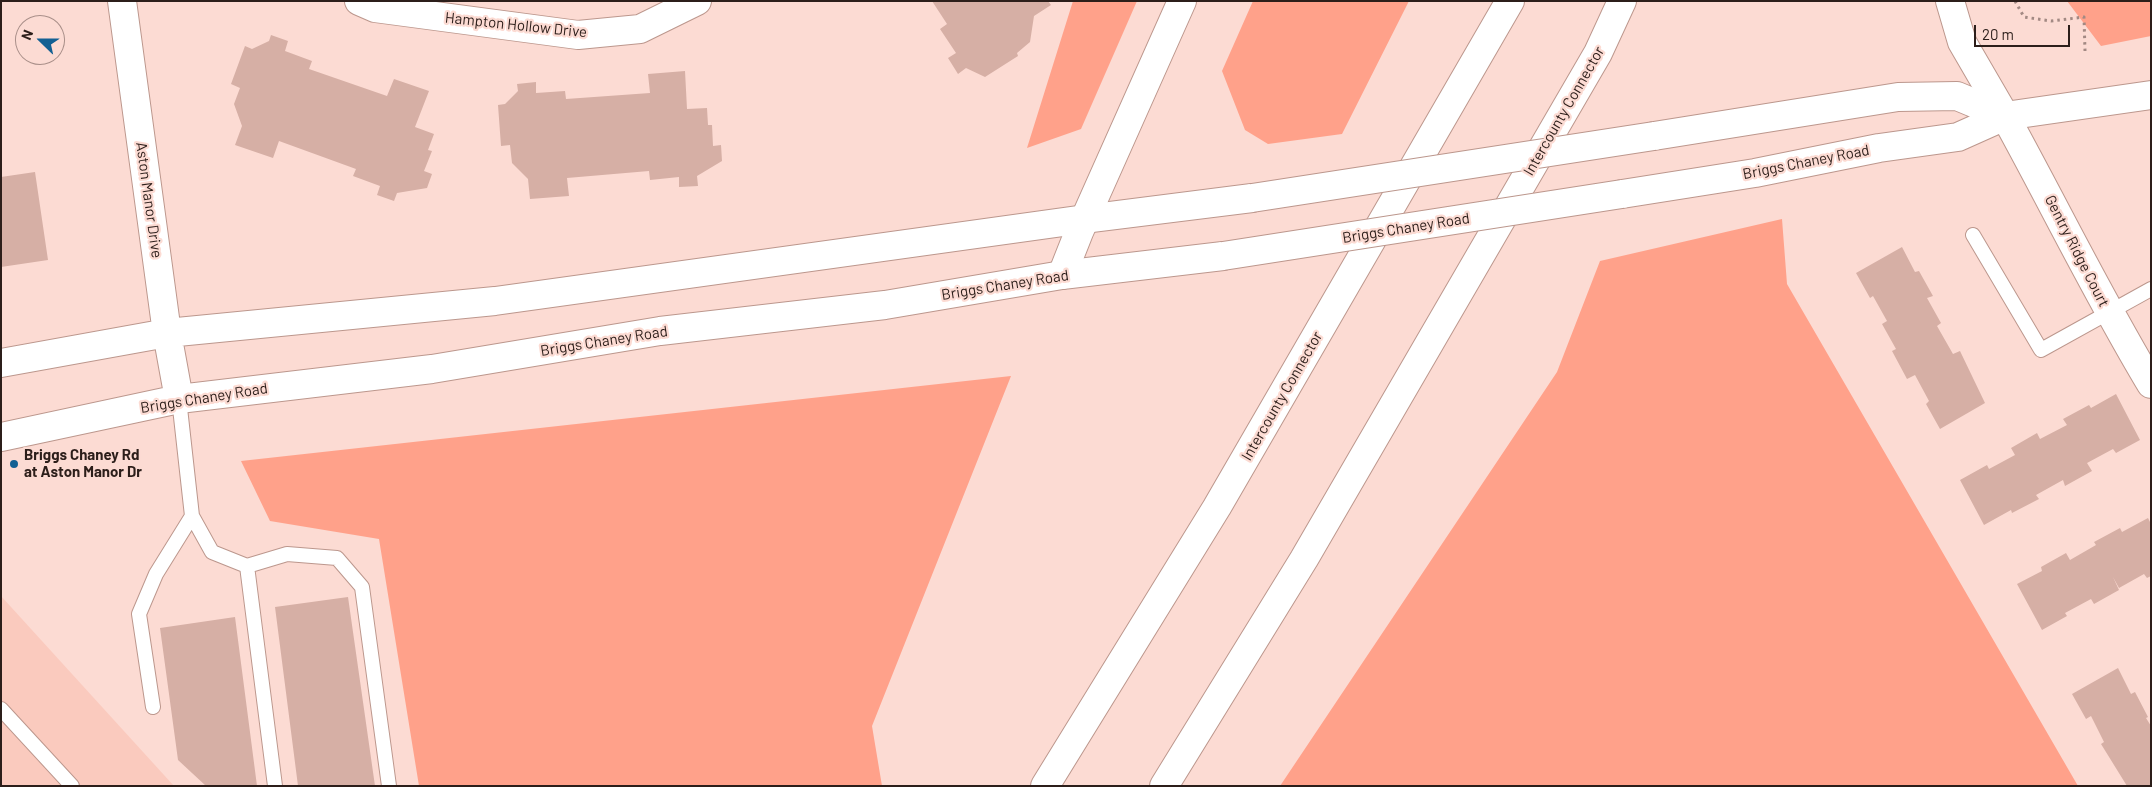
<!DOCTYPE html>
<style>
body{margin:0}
#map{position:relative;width:2152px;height:787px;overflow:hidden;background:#fcdbd3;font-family:Barlow,sans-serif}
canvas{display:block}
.frame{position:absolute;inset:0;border:2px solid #2c1e1a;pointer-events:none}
.north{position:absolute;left:15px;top:15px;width:50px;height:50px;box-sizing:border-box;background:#fcdbd3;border:1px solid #a98f89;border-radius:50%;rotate:292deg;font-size:14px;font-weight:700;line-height:20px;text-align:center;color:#2c1e1a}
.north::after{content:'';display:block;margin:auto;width:18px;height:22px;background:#136093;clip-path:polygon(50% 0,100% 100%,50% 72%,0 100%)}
.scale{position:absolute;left:1974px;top:25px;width:96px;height:22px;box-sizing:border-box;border:2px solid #2c1e1a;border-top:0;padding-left:6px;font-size:15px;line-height:18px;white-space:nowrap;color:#2c1e1a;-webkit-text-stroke:4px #fcdbd3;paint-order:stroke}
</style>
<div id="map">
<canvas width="2152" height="787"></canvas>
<div class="frame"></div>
<div class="north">N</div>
<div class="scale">20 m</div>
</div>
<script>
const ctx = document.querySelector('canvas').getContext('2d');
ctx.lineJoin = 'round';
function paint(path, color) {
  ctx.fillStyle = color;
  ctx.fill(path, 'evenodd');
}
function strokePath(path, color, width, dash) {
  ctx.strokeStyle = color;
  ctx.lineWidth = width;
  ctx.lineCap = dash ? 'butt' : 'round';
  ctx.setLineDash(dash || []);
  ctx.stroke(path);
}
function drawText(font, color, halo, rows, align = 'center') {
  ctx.font = font + ' Barlow,sans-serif';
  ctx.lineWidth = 4.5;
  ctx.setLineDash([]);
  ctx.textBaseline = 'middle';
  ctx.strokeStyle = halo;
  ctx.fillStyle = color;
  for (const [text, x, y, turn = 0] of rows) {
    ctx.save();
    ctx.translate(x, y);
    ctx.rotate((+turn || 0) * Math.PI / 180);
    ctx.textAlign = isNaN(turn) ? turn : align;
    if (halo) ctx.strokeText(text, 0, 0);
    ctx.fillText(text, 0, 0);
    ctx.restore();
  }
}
paint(new Path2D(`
 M1,596L174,786H1Z`), '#facabe');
paint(new Path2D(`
 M1073,1H1137L1081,129L1027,148Z
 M1253,1H1409L1342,134L1268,144L1245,130L1222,71Z
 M2067,1H2151V36L2101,46Z
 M1782,219L1787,284L2078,786H1280L1557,372L1600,261Z
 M1011,376L872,726L882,786H419L379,539L270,521L241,461Z`), '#ffa18a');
paint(new Path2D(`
 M932,1H1048L1051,5L1034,16L1030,42L1017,53L1018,56L985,77L966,68L958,74L948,58L956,53L940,29L947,24Z
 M271,35L288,41L285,51L312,61L309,69L387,96L394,79L429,91L415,127L434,134L428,150L432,151L424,171L432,174L427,188L397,193L394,201L377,195L380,186L353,176L356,169L279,141L273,158L235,145L242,126L234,104L240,88L231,84L245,46L252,49L269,41Z
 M685,71L687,109L707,108L708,125H712L713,146L721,145L722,161L697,176L698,186L679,187V177L650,180L649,171L567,178L569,196L530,199L528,179L512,163L510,145L501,146L498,105L505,104L518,91L517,84L536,82V93L565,91L566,99L650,93L648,74Z
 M35,172L48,260L1,267V177Z
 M1902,247L1915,272L1919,271L1933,296L1927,298L1941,323L1937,326L1953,354L1960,351L1985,403L1940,429L1926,404L1929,401L1915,375L1907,379L1892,351L1896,349L1882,324L1887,321L1873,296L1870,298L1856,273Z
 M2116,394L2140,440L2116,453L2113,449L2087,463L2092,471L2065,486L2063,480L2036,495L2039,499L2012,513L2011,510L1984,525L1960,480L1987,465L1989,469L2015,455L2011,448L2037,433L2040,439L2067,425L2063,419L2089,405L2091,408Z
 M2148,518L2151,524V576L2147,578L2144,574L2119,588L2113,577L2119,590L2094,604L2091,599L2065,613L2067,616L2042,630L2017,584L2042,571L2041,567L2066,553L2070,560L2096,545L2094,542L2120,528L2122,532Z
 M348,597L375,786H298L275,607Z
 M235,617L257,786H206L178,760L160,628Z
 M2118,668L2131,694L2135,692L2148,717L2146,718L2151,726V786H2127L2101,744L2104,742L2091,716L2086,719L2072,694Z`), '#d6afa5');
const lane = new Path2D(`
 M1973,235L2041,350L2151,289
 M179,399L192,516L212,552L247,566L287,554L337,558L362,587L389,786
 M247,566L275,786
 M153,707L139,614L156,574L192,516
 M1,709L72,786`);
const street = new Path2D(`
 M359,1L375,8L578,35L640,29L697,1
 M2005,116C2054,205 2098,296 2151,384`);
const secondary = new Path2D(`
 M122,1L167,333L179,399
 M1654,136L1898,97L1957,96L2005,116
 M1622,194L1755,173L1879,148L1958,137L2005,116L2151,95
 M1,363L167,333L495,301L1085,219L1252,198
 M1,437L179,399L432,369L660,331L885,305L1062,275L1223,256`);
const highway = new Path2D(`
 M1950,1L1962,42L2005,116
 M1062,275L1079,232L1182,1
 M1045,786L1217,507L1510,1
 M1164,786L1304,559L1598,53L1622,1`);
strokePath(lane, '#bc978d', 16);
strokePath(street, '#bc978d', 30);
strokePath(secondary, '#bc978d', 30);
strokePath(highway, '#bc978d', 30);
strokePath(new Path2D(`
 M2015,1L2024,17L2051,21L2084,17L2085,51`), '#a28983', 3, [2.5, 4]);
strokePath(lane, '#fff', 14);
strokePath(street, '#fff', 28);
strokePath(secondary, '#fff', 28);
strokePath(highway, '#fff', 28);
const secondaryBridge = new Path2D(`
 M1252,198L1654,136
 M1223,256L1622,194`);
strokePath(secondaryBridge, '#bc978d', 30, []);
strokePath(secondaryBridge, '#fff', 28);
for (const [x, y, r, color] of [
 [14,464,5,"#136093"]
]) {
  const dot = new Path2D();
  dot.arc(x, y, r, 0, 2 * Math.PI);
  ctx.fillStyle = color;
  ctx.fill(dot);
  strokePath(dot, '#fcdbd3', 2);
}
drawText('15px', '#2c1e1a', '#fcdbd3', [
 ["Hampton Hollow Drive",516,25,6],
 ["Intercounty Connector",1564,111,-60],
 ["Briggs Chaney Road",1806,162,-11],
 ["Aston Manor Drive",149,200,82],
 ["Briggs Chaney Road",1406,228,-9],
 ["Gentry Ridge Court",2077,251,63],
 ["Briggs Chaney Road",1005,285,-9],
 ["Briggs Chaney Road",604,341,-9],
 ["Intercounty Connector",1282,396,-60],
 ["Briggs Chaney Road",204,398,-9]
]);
drawText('bold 15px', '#2c1e1a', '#fcdbd3', [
 ["Briggs Chaney Rd",24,455],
 ["at Aston Manor Dr",24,472]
], 'left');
</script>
